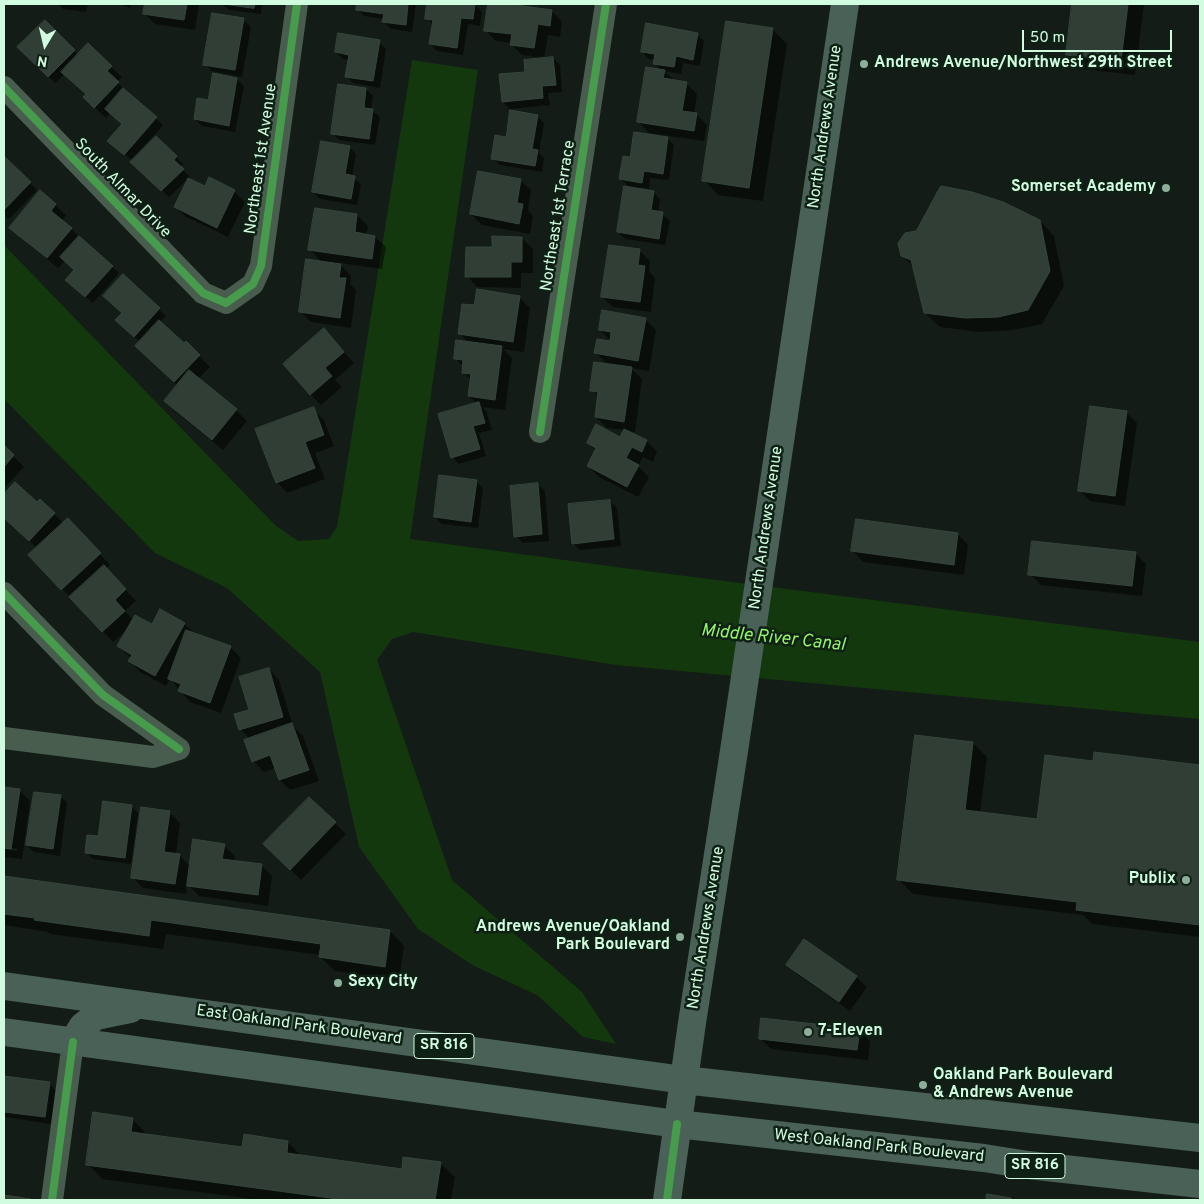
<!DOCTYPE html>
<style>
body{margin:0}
#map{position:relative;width:1204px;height:1204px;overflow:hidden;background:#131c16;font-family:Overpass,sans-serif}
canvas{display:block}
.frame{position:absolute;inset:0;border:5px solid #d1fcdf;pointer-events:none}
.north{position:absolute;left:20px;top:20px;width:50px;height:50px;-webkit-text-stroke:4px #0f2015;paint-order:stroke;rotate:189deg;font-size:14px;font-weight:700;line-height:20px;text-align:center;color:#d1fcdf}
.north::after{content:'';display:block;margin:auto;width:18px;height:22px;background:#d1fcdf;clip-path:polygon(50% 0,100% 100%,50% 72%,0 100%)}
.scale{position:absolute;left:1022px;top:30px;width:150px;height:22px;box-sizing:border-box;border:2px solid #d1fcdf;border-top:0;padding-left:6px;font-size:15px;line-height:18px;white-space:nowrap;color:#d1fcdf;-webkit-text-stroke:4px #0f2015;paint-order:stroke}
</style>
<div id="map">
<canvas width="1204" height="1204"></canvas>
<div class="frame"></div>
<div class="north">N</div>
<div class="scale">50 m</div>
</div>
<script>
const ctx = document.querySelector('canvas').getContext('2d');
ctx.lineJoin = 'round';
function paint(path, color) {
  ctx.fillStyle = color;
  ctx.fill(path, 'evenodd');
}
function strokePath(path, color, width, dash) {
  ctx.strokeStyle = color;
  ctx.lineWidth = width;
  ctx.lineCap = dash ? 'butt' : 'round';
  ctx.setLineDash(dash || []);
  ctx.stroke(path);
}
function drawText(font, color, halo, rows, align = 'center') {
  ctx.font = font + ' Overpass,sans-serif';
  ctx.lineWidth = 5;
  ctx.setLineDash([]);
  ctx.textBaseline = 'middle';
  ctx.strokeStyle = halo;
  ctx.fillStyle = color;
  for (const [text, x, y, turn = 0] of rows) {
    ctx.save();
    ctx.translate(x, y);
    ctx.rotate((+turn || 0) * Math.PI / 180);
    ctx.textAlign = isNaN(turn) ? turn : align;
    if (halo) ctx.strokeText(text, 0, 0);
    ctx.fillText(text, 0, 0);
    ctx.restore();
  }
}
paint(new Path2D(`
 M412,60L478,70L410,539L631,569L1200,642V719L616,665L413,632L392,639L377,660L452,880L582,992L616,1044L583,1037L537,995L474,966L418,929L359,847L320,672L227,588L155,553L4,399V245L275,525L298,541L329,539L337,527Z`), '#14380e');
paint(new Path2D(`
 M58,4H88L86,12L63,9Z
 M120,4H132L130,8Z
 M146,4H199L195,30L155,24L145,14Z
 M223,4H262L261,14L229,10Z
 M358,4H416L412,32L391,29L384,22V19L364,16L357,9Z
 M429,4H466L475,5L482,12L480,26L468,24L463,55L437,51L430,44L433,25L427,18Z
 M489,4H500L552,11L562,22L560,37L548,35L544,59L553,58L560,65L562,92L548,93L550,105L510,109L503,102L526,73L543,58L522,55L512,45V43L496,41L485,30Z
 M1073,4H1144L1135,75L1082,69L1067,54Z
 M213,14L244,20L251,27L242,77L212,71L205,64Z
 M45,21L78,55L88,45L122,77L117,82L163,125L144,147L146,148L156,138L183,164L180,167L190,177L169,197L133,161L116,147L123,125L110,113L106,118L84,97L87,95L65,74L55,83L19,47Z
 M772,29L787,44L763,201L718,195L704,180Z
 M697,34L704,41L700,66L683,63L681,74L664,71L675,81L686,83L697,94L694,114H696L707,125L704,141L649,133L639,122L662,71L654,63L655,60L649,59L642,52Z
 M379,42L386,49L380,88L353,83L346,76L349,60L343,59L336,52Z
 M214,75L237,79L244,86L235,132L202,126L195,119L209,102Z
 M366,89L373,96L371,110L380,117L375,145L339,140L332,133Z
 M537,116L544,123L539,153L544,158L542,172L500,165L493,158L507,139Z
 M667,138L674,145L669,180L650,178L649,189L639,187L638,190L653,192L660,199L658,213L662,214L670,221L665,245L625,239L618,232L630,188L621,179L631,159Z
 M349,147L356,154L352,177L361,184L357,205L320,199L313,192Z
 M4,158L37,190L9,219L4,215Z
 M520,180L531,190L528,210L533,216L530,234L482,225L471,214Z
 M205,188L234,191L245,202L228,237L186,217L175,207Z
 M40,192L66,215L62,221L119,273L93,303L74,287L75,270L65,261L58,268L21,238L11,227Z
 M357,215L368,226L366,235L375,237L386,247L382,269L339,263L351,276L350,284L356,290L351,328L311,322L300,311L322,262L309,249Z
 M1040,221L1054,236L1064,286L1042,324L1013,330L980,332L940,327L925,313L915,268L902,256L917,232Z
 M522,238L533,249V273H521V288L477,287L467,276L494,248Z
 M639,250L650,261L649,271L655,278L651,312L613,307L602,297Z
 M123,275L166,316L160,322L184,344L186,343L210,367L198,379L236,410L247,421L223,450L176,412L165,401L178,386L147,356L140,342L117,320L123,313Z
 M519,297L530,308L524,352L503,349L512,358L505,410L482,407L486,411L492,430L479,433L486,456L459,464L452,457L477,404L469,396L471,380L463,372L464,367L455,358L469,343L459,333L475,307Z
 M645,319L656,330L649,371L631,368L642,379L635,432L626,431L647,441L657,452L653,462L643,457L638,466L649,477L638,497L599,477L588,466L596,451L588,443L621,438L625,430L607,428L596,417L599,398L592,390L608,365L595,352L611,343V341L600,330Z
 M334,341L354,363L335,380L342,387L321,405L310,394Z
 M313,409L324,420L334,446L315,453L325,479L287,493L277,482Z
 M1126,412L1137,423L1125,506L1090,501L1079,490Z
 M4,447L24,467L4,488Z
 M476,481L483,488L478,528L442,524L435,517Z
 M15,484L37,504L40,500L64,524L79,531L110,565L106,569L136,601L125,611L133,620L152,626L184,624L195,634L230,647L241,658L221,713L190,702L170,679L166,686L140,672L130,661L131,658L118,646L127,630L113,642L30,555L37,548L4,517V496Z
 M538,484L545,491L549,541L523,543L516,536Z
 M610,501L617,508L621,546L580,550L573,543Z
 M958,534L968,545L964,575L863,562L853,551Z
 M1135,553L1146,564L1142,596L1041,585L1030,574Z
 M269,669L279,680L293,726L303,736L319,781L290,790L280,780L275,768L264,772L253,761L250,739L240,729L250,711Z
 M973,743L987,757L980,813L1038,821L1095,763V754L1200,766V937L1092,924L1083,915L913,894L898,879Z
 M4,788L19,790L30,801L22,859L4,857V849L17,851L18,849L4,847Z
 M60,796L67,803L60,856L34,852L27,845Z
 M309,798L346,834L301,880L265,844Z
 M131,806L138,813L131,864L93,859L86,852Z
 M169,812L180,823L176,854L179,855L191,867L224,845L235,856L234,862L262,866L272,876L268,906L199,896L187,884L186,894L143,888L132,877Z
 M4,877L390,931L404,946L399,980L335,971L320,957L321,955L166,934L163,949L50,934L48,932L4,925Z
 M787,964L856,977L867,987L850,1011L798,975Z
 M859,1030L870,1041L868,1060L771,1049L760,1038Z
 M4,1077L49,1083L56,1091L51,1124L5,1117L4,1116Z
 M132,1119L147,1134L146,1135L243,1148L288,1142L302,1157L403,1170L440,1163L455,1177L451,1200H259L102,1179L88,1164Z`), '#0007');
const building = new Path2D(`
 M145,4H187L184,20L143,14Z
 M224,4H255L254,8Z
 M357,4H408L406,25L382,22L384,14L356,10Z
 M427,4H475L473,19L461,18L457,48L429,44L433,20L425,19Z
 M488,4H509L552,10L550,26L538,24L534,48L510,45L512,34L484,31Z
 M1072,4H1128L1121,61L1066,55Z
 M212,13L244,18L235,70L203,65Z
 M45,20L75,50L48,77L17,47Z
 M726,21L773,28L749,188L702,181Z
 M646,23L698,33L693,60L676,56L674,67L653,64L655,54L641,52Z
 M338,33L380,40L373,81L345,77L349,55L335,52Z
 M88,43L112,66L107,71L119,82L94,108L83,97L86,94L61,72Z
 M553,57L556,85L542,86L543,98L502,102L499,74L525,72L524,60Z
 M646,67L665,70L663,78L687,82L682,111L697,113L694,131L637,122Z
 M213,73L237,78L229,126L194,119L197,98L208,100Z
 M338,84L366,88L364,108L373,109L369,139L331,134Z
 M123,88L157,117L124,155L107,141L122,124L105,109Z
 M510,110L538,115L532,149L538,150L535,166L491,159L495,135L506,137Z
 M634,132L668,137L663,174L644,171L642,183L619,179L623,156L630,157Z
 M156,136L177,156L174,160L184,169L161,191L130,162Z
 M321,141L350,146L345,174L355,176L351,199L312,192Z
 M4,156L31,182L4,210Z
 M478,171L521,179L517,203L523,204L519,224L470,214Z
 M209,177L235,190L217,228L174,207L188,178L205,186Z
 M624,186L654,191L651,210L663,212L659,239L617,232Z
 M941,186L972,192L1003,202L1040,220L1050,271L1028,310L998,317L965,318L924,313L911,260L901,256L898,243L905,233L916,231Z
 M40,190L56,204L51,211L72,228L47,258L9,228Z
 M315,208L357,214L355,232L375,236L372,259L308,250Z
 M79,236L113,266L85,297L65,280L74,270L60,257Z
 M492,236L522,237V262H511V277H465L466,247H492Z
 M609,245L640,249L638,265L645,266L640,302L601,297Z
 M306,259L341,264L339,278H346L340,318L299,312Z
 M123,274L160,308L134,337L115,320L122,313L103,296Z
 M477,289L520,296L513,342L458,334L462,304L474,305Z
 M602,310L646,318L638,361L594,353L597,339L610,341L611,332L599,330Z
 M159,320L184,343L186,341L200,355L174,382L135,346Z
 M324,328L344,352L325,368L332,376L310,395L283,364Z
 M456,340L502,346L495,400L468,396L471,374L462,373L463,360L454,359Z
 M594,362L632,367L624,422L595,417L598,392L590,391Z
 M189,370L237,409L212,440L164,401Z
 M479,402L485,423L473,426L480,449L451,458L438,414Z
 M1090,406L1127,411L1115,496L1078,491Z
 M314,407L324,435L305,442L315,468L276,483L255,429Z
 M596,424L620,437L624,429L647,440L642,452L632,447L626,458L639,465L627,487L587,466L596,448L587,443Z
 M4,445L14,455L4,467Z
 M439,475L477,480L471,522L434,517Z
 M15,482L37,502L40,499L55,513L29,541L4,518V494Z
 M538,483L542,534L514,537L510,486Z
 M610,500L614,539L572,544L568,504Z
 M68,518L101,553L61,590L28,555Z
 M856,519L958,533L954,565L851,551Z
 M1032,541L1136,552L1132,586L1028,575Z
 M104,565L126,589L115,600L125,611L102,632L69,597Z
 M160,609L185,623L155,676L128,661L132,655L117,646L135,615L152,624Z
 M186,630L231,646L210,703L178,691L181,684L168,679Z
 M269,668L283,717L239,730L234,714L249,710L239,677Z
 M292,723L309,770L279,780L270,755L252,762L244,740Z
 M915,735L973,742L965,810L1037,819L1045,755L1093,761L1094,752L1200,765V925L1076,910L1077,902L897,880Z
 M4,787L20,789L11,849L4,848Z
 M34,792L61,795L53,849L26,845Z
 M309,797L336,822L290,870L263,844Z
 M103,801L132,805L125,858L85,853L87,835L98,836Z
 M141,807L170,811L164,852L180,854L175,884L131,878Z
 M193,839L225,844L222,859L262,864L258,895L187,886Z
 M4,876L390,930L385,967L319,957L321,944L151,920L149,936L34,920L35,918L4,914Z
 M804,939L857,976L839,1002L786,965Z
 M761,1018L860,1029L857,1050L759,1039Z
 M4,1076L50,1082L45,1117L4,1112Z
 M93,1112L133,1118L131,1132L242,1147L244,1134L288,1141L287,1153L402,1169L403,1157L441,1162L435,1200H345L86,1165Z
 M987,1194L1011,1198V1200H986Z
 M4,1195L31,1199V1200H4Z`);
paint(building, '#313e36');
strokePath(building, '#35463c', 1);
strokePath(new Path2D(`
 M4,87L203,293L226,303L253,284L261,266L297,4
 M540,432L606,4
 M4,593L103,695L179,749
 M4,738L153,757L179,749
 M52,1200L73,1042`), '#485d4d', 22);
strokePath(new Path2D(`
 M4,986L684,1080L1200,1138
 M4,1032L677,1124L984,1158L1028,1165L1200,1184
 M73,1042L83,1026L96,1016L130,1009
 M667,1200L692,1023L734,751L845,4`), '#496157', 28);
strokePath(new Path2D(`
 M4,87L203,293L226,303L253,284L261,266L297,4
 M540,432L606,4
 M4,593L103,695L179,749
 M52,1200L73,1042
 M667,1200L677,1124`), '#469c4c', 8);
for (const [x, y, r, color] of [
 [864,64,5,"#8eae99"],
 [1166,188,5,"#8eae99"],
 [1186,880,5,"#8eae99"],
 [680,937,5,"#8eae99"],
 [338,983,5,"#8eae99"],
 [808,1032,5,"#8eae99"],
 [923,1085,5,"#8eae99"]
]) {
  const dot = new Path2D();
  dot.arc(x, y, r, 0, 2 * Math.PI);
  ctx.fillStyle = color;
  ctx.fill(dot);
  strokePath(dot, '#0f2015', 2);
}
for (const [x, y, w] of [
 [444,1046,60],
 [1035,1166,60]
]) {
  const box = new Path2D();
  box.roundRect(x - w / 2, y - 12.5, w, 25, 4);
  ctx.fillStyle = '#0f2015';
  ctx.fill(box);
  strokePath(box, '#d1fcdf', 1);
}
drawText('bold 15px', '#d1fcdf', null, [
 ["SR 816",444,1046],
 ["SR 816",1035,1166]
]);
drawText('bold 16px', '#d1fcdf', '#0f2015', [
 ["Andrews Avenue/Northwest 29th Street",874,64],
 ["Somerset Academy",1156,188,"right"],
 ["Publix",1176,880,"right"],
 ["Andrews Avenue/Oakland",670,928,"right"],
 ["Park Boulevard",670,946,"right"],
 ["Sexy City",348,983],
 ["7-Eleven",818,1032],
 ["Oakland Park Boulevard",933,1076],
 ["& Andrews Avenue",933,1094]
], 'left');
drawText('16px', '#d1fcdf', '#0f2015', [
 ["North Andrews Avenue",826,127,-82],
 ["Northeast 1st Avenue",262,159,-82],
 ["South Almar Drive",122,189,46],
 ["Northeast 1st Terrace",559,216,-81],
 ["North Andrews Avenue",767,528,-82],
 ["North Andrews Avenue",707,928,-81],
 ["East Oakland Park Boulevard",299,1026,8],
 ["West Oakland Park Boulevard",879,1147,6]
]);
drawText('italic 18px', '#95f566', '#0f2015', [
 ["Middle River Canal",773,639,6]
]);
</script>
